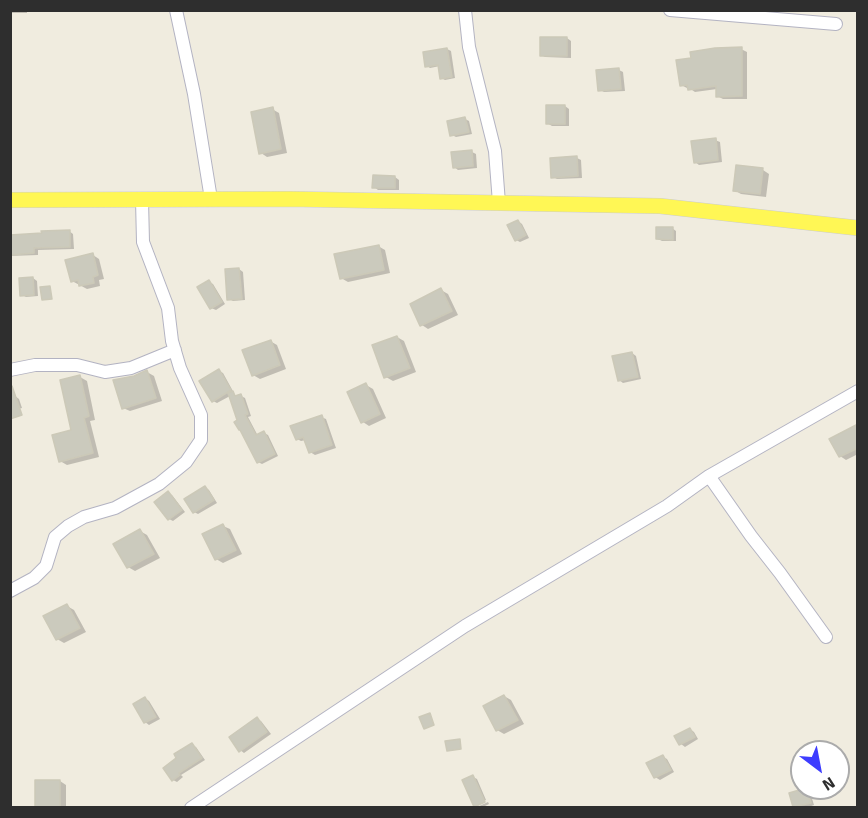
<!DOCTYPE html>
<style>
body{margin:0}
#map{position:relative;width:868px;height:818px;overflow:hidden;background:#f0ecdf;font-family:Signika,sans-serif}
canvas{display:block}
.frame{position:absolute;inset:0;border:12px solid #2e2e2e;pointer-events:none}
.north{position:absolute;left:790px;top:740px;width:60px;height:60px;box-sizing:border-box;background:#fff;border:2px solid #ababab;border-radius:50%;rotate:148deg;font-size:16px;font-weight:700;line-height:24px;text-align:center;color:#2e2e2e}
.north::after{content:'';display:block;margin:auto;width:21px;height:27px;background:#3e3dff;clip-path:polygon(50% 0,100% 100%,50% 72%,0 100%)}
</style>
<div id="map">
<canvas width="868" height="818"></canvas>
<div class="frame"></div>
<div class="north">N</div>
</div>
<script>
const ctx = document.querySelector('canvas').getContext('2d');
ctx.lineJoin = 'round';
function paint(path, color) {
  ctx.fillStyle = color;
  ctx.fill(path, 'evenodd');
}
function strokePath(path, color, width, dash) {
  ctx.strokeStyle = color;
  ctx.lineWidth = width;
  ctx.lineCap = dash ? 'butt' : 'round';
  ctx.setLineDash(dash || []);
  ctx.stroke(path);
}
paint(new Path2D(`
 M10,10H27V13H10Z
 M567,38L571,41V58L545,57L541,55Z
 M447,49L451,51L455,78L445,80L441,78L440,66L430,68L427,66Z
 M741,49L747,52V99H723L717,96V89L695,92L689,88H687L681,85Z
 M619,70L623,72L625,91L604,92L600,90Z
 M565,106L569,109V126H552L547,123Z
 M272,109L279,113L287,153L267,157L261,153Z
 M465,119L469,121L472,134L456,137L452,135Z
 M715,140L720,142L722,162L699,165L695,162Z
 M472,152L476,154L477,168L458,170L454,167Z
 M577,158L581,160L582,178L557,179L553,177Z
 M763,170L769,174L766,197L741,194L734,190Z
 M395,177L399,180V190H378L374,187Z
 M518,221L522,224L529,238L520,242L516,240Z
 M672,228L676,231V241H662L658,239Z
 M69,231L73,234L74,249L38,250V255L10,256V236Z
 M378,246L385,250L390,273L348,282L341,278Z
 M93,255L99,259L104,279L99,280L100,286L87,289L72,281Z
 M239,269L243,272L245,300L233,301L229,299Z
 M33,278L37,281L38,296L26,297L22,295Z
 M209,282L213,284L225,304L216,310L211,308Z
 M441,290L448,294L458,315L428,329L422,325Z
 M397,337L404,341L416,372L393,381L386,377Z
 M270,341L277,345L286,369L260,379L253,375Z
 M632,353L636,356L641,379L623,383L619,380Z
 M219,371L223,373L234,393L233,394L237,397L241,396L245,398L251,416L248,417L258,436L264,433L268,435L278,456L262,464L258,462L239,421L230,396L217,403L213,401Z
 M147,372L154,376L162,401L130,411L123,408L134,377Z
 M80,377L87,381L95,420L90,421L99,457L67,465L60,461L73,431Z
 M366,385L373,389L386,418L369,426L363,422Z
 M15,396L19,399L22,408L10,411Z
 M321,417L326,419L336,448L315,455L310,452L306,440L301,441L297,439Z
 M858,425V454L846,460L840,456L831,439Z
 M205,487L209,490L217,503L198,514L194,512Z
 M168,493L172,495L185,512L173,521L169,519Z
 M223,526L230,529L242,554L223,563L216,559Z
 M140,531L147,535L160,558L135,571L128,567Z
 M67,606L74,610L86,632L64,643L57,639Z
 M504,696L511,700L524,724L504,734L497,730Z
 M145,698L149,701L160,719L149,725L145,722L135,704Z
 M257,719L261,721L271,734L244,753L240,750Z
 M690,729L694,732L698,739L685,747L681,744L677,737Z
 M192,745L196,747L205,760L181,775L183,777L177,782L173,780Z
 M663,757L667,759L674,772L660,780L655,777Z
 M473,777L477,779L486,800L475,805Z
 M37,781H60L66,785V808H36Z
 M806,789L810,792L814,805L806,808H795L791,794Z
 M488,802L489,804L481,808L477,807Z`), '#0003');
const building = new Path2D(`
 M540,37H567V56H540Z
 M742,47V96L716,97V86L688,90L687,85L680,86L676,60L691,58L690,52L715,48Z
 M447,48L452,77L440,79L438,65L425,67L423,52Z
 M619,68L621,89L598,91L596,70Z
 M546,105H565V124H546Z
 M273,107L281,149L259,154L251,112Z
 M465,117L469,132L450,136L447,121Z
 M716,138L718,160L694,163L691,141Z
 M472,150L473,166L453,168L451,152Z
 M577,156L578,176L551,178L550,158Z
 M736,165L763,168L760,194L733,191Z
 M373,175L395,176V188H372Z
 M518,220L526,235L515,241L507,225Z
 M656,227H673V240L656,239Z
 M70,230V247L34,248V253L10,255V235L42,233L41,231Z
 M379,245L384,270L340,279L334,254Z
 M93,253L98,275L93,277L94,283L79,286L78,280L71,282L65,260Z
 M239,268L242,299L227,300L225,269Z
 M33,277L34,295L20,296L19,278Z
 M209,280L222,302L210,309L197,287Z
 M50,286L52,299L42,300L40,287Z
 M441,288L452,311L420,326L410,304Z
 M397,336L410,368L384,378L372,345Z
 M271,340L280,365L252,376L242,350Z
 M632,352L638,377L618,381L612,356Z
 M219,369L231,390L212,402L199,381Z
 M147,370L156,398L122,409L113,380L134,376Z
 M80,375L89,416L84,418L93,453L59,462L52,435L71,430L60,380Z
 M366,383L380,414L361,423L347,392Z
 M10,386H12L22,415L10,419Z
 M233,391L235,396L241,394L248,414L245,415L256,435L264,431L275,454L257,463L240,430H239L234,422L237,420L228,393Z
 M322,415L332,445L309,453L303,437L296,440L290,426Z
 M858,424V448L839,457L829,439Z
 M205,486L214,500L193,513L184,499Z
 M168,491L182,510L168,520L154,502Z
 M223,524L236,550L215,560L202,534Z
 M140,529L154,554L127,568L113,544Z
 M67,604L80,628L56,640L43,616Z
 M504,695L518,720L496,731L483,706Z
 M145,697L156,717L144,723L133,704Z
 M430,713L434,725L424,729L419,717Z
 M257,717L267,732L239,752L229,737Z
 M690,728L695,737L679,745L674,736Z
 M460,739L461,749L447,751L445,741Z
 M192,743L202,758L179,773L180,775L172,781L163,768L176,758L174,754Z
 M663,755L671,770L654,778L646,763Z
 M473,775L485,802L474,807L462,780Z
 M35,780H60V807H35Z
 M806,788L811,803L793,807L789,793Z`);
paint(building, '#cbcabd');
strokePath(building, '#ccc9b8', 1.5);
const minor = new Path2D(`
 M176,10L194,94L211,199
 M465,10L469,47L495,151L499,203
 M670,10L836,24
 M10,370L35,365H77L105,372L131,368L175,350
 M709,476L751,536L780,573L826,637
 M10,591L34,578L46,566L55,537L68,526L84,517L115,508L159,484L186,462L201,440V415L180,368L172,341L168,308L143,242L142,200
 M191,808L465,626L667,506L709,476L858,391`);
const major = new Path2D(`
 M10,200L290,199L660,206L858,228`);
strokePath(minor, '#b3b3c2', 14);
strokePath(major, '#cdcdcd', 16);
strokePath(minor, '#fff', 12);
strokePath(major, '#fff755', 15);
</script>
